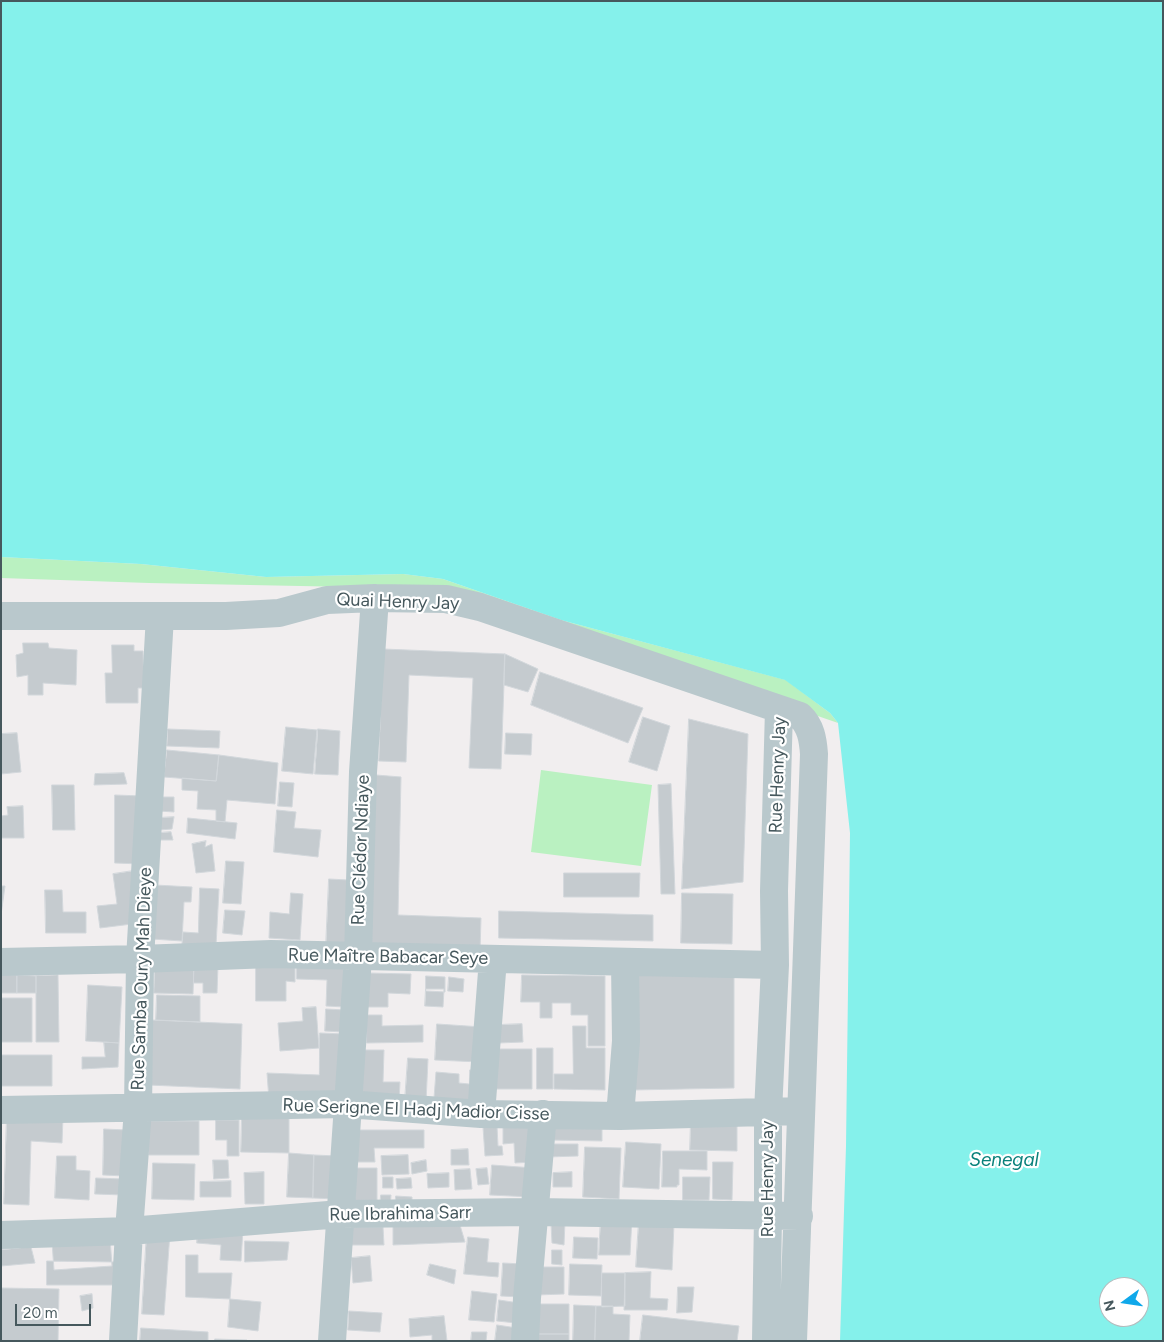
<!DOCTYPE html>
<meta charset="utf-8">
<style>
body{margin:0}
#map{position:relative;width:1164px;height:1342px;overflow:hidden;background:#f1eeef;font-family:Figtree,sans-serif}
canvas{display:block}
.frame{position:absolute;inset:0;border:2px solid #46585d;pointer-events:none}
.north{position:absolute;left:1099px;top:1277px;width:50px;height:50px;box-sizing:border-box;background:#fff;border:1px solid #b5bcbe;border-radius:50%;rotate:256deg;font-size:14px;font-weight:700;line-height:20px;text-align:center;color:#46585d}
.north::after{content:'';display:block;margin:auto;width:18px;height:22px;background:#0fa8ea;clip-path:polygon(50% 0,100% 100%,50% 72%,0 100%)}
.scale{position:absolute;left:15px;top:1304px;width:76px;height:22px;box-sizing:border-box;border:2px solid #46585d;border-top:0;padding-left:6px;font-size:15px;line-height:18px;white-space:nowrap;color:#46585d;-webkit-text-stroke:4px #fff;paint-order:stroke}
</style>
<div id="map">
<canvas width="1164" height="1342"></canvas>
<div class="frame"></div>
<div class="north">N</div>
<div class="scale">20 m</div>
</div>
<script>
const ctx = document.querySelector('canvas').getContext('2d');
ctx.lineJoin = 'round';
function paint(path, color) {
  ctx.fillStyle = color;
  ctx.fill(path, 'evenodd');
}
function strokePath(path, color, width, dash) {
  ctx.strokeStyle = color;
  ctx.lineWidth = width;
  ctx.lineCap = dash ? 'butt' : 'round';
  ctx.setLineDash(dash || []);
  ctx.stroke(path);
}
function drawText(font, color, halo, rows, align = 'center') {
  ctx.font = font + ' Figtree,sans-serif';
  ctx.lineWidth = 4.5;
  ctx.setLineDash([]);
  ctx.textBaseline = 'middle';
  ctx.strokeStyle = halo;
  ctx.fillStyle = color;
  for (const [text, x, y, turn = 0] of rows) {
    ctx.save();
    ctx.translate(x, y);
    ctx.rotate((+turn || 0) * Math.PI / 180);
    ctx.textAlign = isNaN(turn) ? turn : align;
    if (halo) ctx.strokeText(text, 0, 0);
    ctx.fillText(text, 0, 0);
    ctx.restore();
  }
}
paint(new Path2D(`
 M1,557L141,564L266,577L403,574L443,579L561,620L786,680L830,713L838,723L452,589L149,583L1,578Z
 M541,770L652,785L641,866L531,852Z`), '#baf1c1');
paint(new Path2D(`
 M1,1H1163V1341H840L846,1146L850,833L838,723L830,713L785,680L561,620L443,579L403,574L266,577L141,564L1,557ZM1109,1287H1139V1317H1109Z`), '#85f1eb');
const building = new Path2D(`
 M23,643H48L49,648L77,650L76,685L43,683V695H28V675L17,677L16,655L23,653Z
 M112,645H134V651H143L144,688H138V703H106L105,673H112Z
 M383,649L505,654L501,769L469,768L473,678L409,675L406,762L379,761Z
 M505,654L538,669L528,692L504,685Z
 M540,672L643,708L628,743L531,705Z
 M643,717L670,726L657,771L629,762Z
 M689,719L748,734L743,882L682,889Z
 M286,727L317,730L313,774L282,771Z
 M168,729L220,731L219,748L167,746Z
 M318,729L340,731L338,775L315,774Z
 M17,733L21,772L1,774V734Z
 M506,733L532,734L531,755L505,754Z
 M167,750L219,755L216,781L164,777Z
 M219,755L278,763L275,804L227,800L225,822L216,821V810L197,809L198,791L182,790V778L216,781Z
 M124,773L127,784L94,785L95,774Z
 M376,775L401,777L398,915L481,918L480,952L368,947Z
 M280,782L294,783L292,807L278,806Z
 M671,784L675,894H661L658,785Z
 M52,785H74L75,830H53Z
 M115,795L142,796L141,864L115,863Z
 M160,797H174V812L159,811Z
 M23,806L24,838H1V816L8,815L7,807Z
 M277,810L296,812L294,828L321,830L318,857L274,852Z
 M174,817L172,829L159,830L158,818Z
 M188,818L237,823L235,839L187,833Z
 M171,832L173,840H160L158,833Z
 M206,841L205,847L212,844L215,871L196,873L192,844Z
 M226,861L244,862L241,904L223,903Z
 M133,871L140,923L100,928L97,906L117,904L113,874Z
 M564,873H640L639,897H564Z
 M329,879L348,880L345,948L326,947Z
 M155,885L192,887L191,902H184L182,941L152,939Z
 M1,886H5L1,915Z
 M200,888L219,889L216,946L182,944L183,932L198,933Z
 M45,890H62L63,912H86V933H46Z
 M291,893L303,894L300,940L269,938L270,912L289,914Z
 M682,893L733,894L732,944L681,943Z
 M225,910L245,911L242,935L223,933Z
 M499,911L653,915V941L499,938Z
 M256,959H295V982L286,981V1001H256Z
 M297,959L346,960L345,1007L326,1006L327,980L297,979Z
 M155,963L194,964L193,994L154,993Z
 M194,964L218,965L217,993H203V983H194Z
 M633,967H734V1088L633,1090Z
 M368,973L411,974L410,994L388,993V1007H368Z
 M1,975H17V993H1Z
 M17,975L36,976V993H17Z
 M58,975L59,1042H36V976Z
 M522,975L605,976V1046H588V1015H571V1003H552V1018H540V1002H521Z
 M426,976L445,977V992L426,991Z
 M449,977L464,979L463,992L448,991Z
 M88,985L122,987L119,1043L86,1041Z
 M426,989H444L443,1007L425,1006Z
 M157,995L200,996V1022L156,1020Z
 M1,998H32V1042H1Z
 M316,1007L319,1048L280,1051L278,1023L303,1021L302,1008Z
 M326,1009L345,1010L343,1032L325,1031Z
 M367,1015H382V1026L423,1025V1042L367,1043Z
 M151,1020L242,1024L240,1089L148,1085Z
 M437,1024L482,1027L480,1062L435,1060Z
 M522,1024L523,1042L499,1043L498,1025Z
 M573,1026H586V1048H605V1090L554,1089V1074H573Z
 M320,1033L344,1034L343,1102L269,1100L267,1073L319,1075Z
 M104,1042L119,1043L118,1067L82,1069V1057H105Z
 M537,1048H553V1089H537Z
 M495,1049H532V1089H495Z
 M363,1050H384L383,1082H400L399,1102L362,1101Z
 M1,1055H52V1086H1Z
 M408,1058L428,1059L426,1102L405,1100Z
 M470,1070L480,1071L478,1101L434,1098L436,1072L459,1074V1083L469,1084Z
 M7,1115L63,1117L62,1143L31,1141L29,1205L4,1204Z
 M242,1116L289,1117V1153L241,1152Z
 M216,1120H239V1156H227V1140H216Z
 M149,1121H199V1155H149Z
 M550,1121L602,1122V1141L550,1140Z
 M691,1121L737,1122V1151L690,1150Z
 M534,1125V1162L515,1163L514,1143L503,1144V1126Z
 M497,1126L498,1146H502L503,1155L485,1156L483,1127Z
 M104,1129L126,1130L125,1176L103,1175Z
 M354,1130H424V1148H374L375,1162H355Z
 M626,1142L661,1144L659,1189L623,1187Z
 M548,1144H578V1156L548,1157Z
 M585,1147L621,1148L619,1199L583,1197Z
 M468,1149L469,1165H451V1150Z
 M663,1151H707V1170L679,1169V1185H677V1187H662Z
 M289,1153L314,1155L313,1198L287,1197Z
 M314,1155L337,1156L336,1199L313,1198Z
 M408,1155L409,1174L382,1175L381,1156Z
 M57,1156H76V1170L90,1171L89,1200L55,1198Z
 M213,1160H228L229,1178L214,1179Z
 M426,1160L427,1171L412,1174L411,1163Z
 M713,1162H733L732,1200L713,1199Z
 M153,1163L195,1164L194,1200L152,1199Z
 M492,1165L534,1168L532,1197L490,1195Z
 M351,1168H377V1208H351Z
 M487,1168L489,1184L478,1185L476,1169Z
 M470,1169L472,1189L455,1190L454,1170Z
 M264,1172V1204H245L244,1173Z
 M572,1172V1187H553V1173Z
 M449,1173V1187L428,1188L427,1174Z
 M383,1177H393V1188H383Z
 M683,1177H710L709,1200H683Z
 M96,1178L123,1179V1195L95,1194Z
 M411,1178L412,1188L397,1189L396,1179Z
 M231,1181V1197H200V1182Z
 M381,1195H391L390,1211L380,1210Z
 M396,1196L412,1197V1211L395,1210Z
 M457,1215L465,1242L393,1245V1221Z
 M601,1216L632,1217L630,1255H599Z
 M565,1221L564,1245L552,1243L551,1223Z
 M639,1221L674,1224L672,1270L636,1267Z
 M198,1226L243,1229L241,1261L220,1260L221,1245L197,1243Z
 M352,1227H383L384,1245H351Z
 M147,1231L170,1233L164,1315L142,1314Z
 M468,1237L489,1239L487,1262L499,1263L498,1277L464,1274Z
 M574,1237L598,1238L597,1259L573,1258Z
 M110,1238L112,1266L54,1270L52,1242Z
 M245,1241L289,1242L287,1260L245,1262Z
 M31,1247L35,1263L1,1266V1250Z
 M552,1250H562V1265L552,1264Z
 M186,1255H198V1273H232L230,1299L186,1297Z
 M370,1256L372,1281L353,1283L351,1258Z
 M47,1261L115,1262V1285H47Z
 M503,1263L522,1264L520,1297L501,1296Z
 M430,1264L456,1270L454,1284L427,1275Z
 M570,1264L602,1265L601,1296L569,1295Z
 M536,1267H564V1294L537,1295Z
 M651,1272L650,1298L668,1299L667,1310H624L625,1273Z
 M602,1273H625V1306L602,1307Z
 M678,1287H694L692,1312L677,1313Z
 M1,1288L59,1289L58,1341H1Z
 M472,1291L497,1294L494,1322L469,1320Z
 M92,1294L93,1308L82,1311L80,1296Z
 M230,1299L261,1302L258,1331L228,1327Z
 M499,1300L519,1303L516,1323L497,1321Z
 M534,1304H569V1334H534Z
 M574,1305L596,1306L595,1341H573Z
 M596,1306H613V1314L630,1315L629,1341H595Z
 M349,1311L382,1313L380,1332L348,1330Z
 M643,1315L739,1326L737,1341H640Z
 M444,1316L447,1341H432V1335L410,1337L409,1319Z
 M497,1325L517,1328L515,1341H495Z
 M141,1328L208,1332V1341H140Z
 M472,1332H487L486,1341H471Z
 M534,1334H569V1341H534Z
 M215,1339L247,1340L246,1341H215Z`);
paint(building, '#c5cbcf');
strokePath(building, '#d2d7db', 1);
strokePath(new Path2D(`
 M1,616H226L279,613L327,600L375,598L446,599L480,607L800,716C811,726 813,740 814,754L793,1341
 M1,962L140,959L271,954L775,965
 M1,1110L347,1104L481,1114L620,1116L801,1111
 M481,1114L493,959
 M620,1116L626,1041L625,962
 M1,1235L129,1231L341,1214L534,1212L799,1216
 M123,1341L129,1231L138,1109L140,959L160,616
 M332,1341L358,957L363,772L375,598
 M525,1341L527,1298L543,1114
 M766,1341L768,1216V1112L775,965L774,891L779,709`), '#b9c8cc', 28);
drawText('18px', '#46585d', '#fff', [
 ["Quai Henry Jay",398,602,2],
 ["Rue Henry Jay",778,775,-88],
 ["Rue Clédor Ndiaye",361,850,-88],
 ["Rue Maître Babacar Seye",388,957,1],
 ["Rue Samba Oury Mah Dieye",142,979,-88],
 ["Rue Serigne El Hadj Madior Cisse",416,1110,2],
 ["Rue Henry Jay",768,1179,-90],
 ["Rue Ibrahima Sarr",400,1214,-1]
]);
drawText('italic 19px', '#09817b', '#fff', [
 ["Senegal",1004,1160]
]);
</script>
